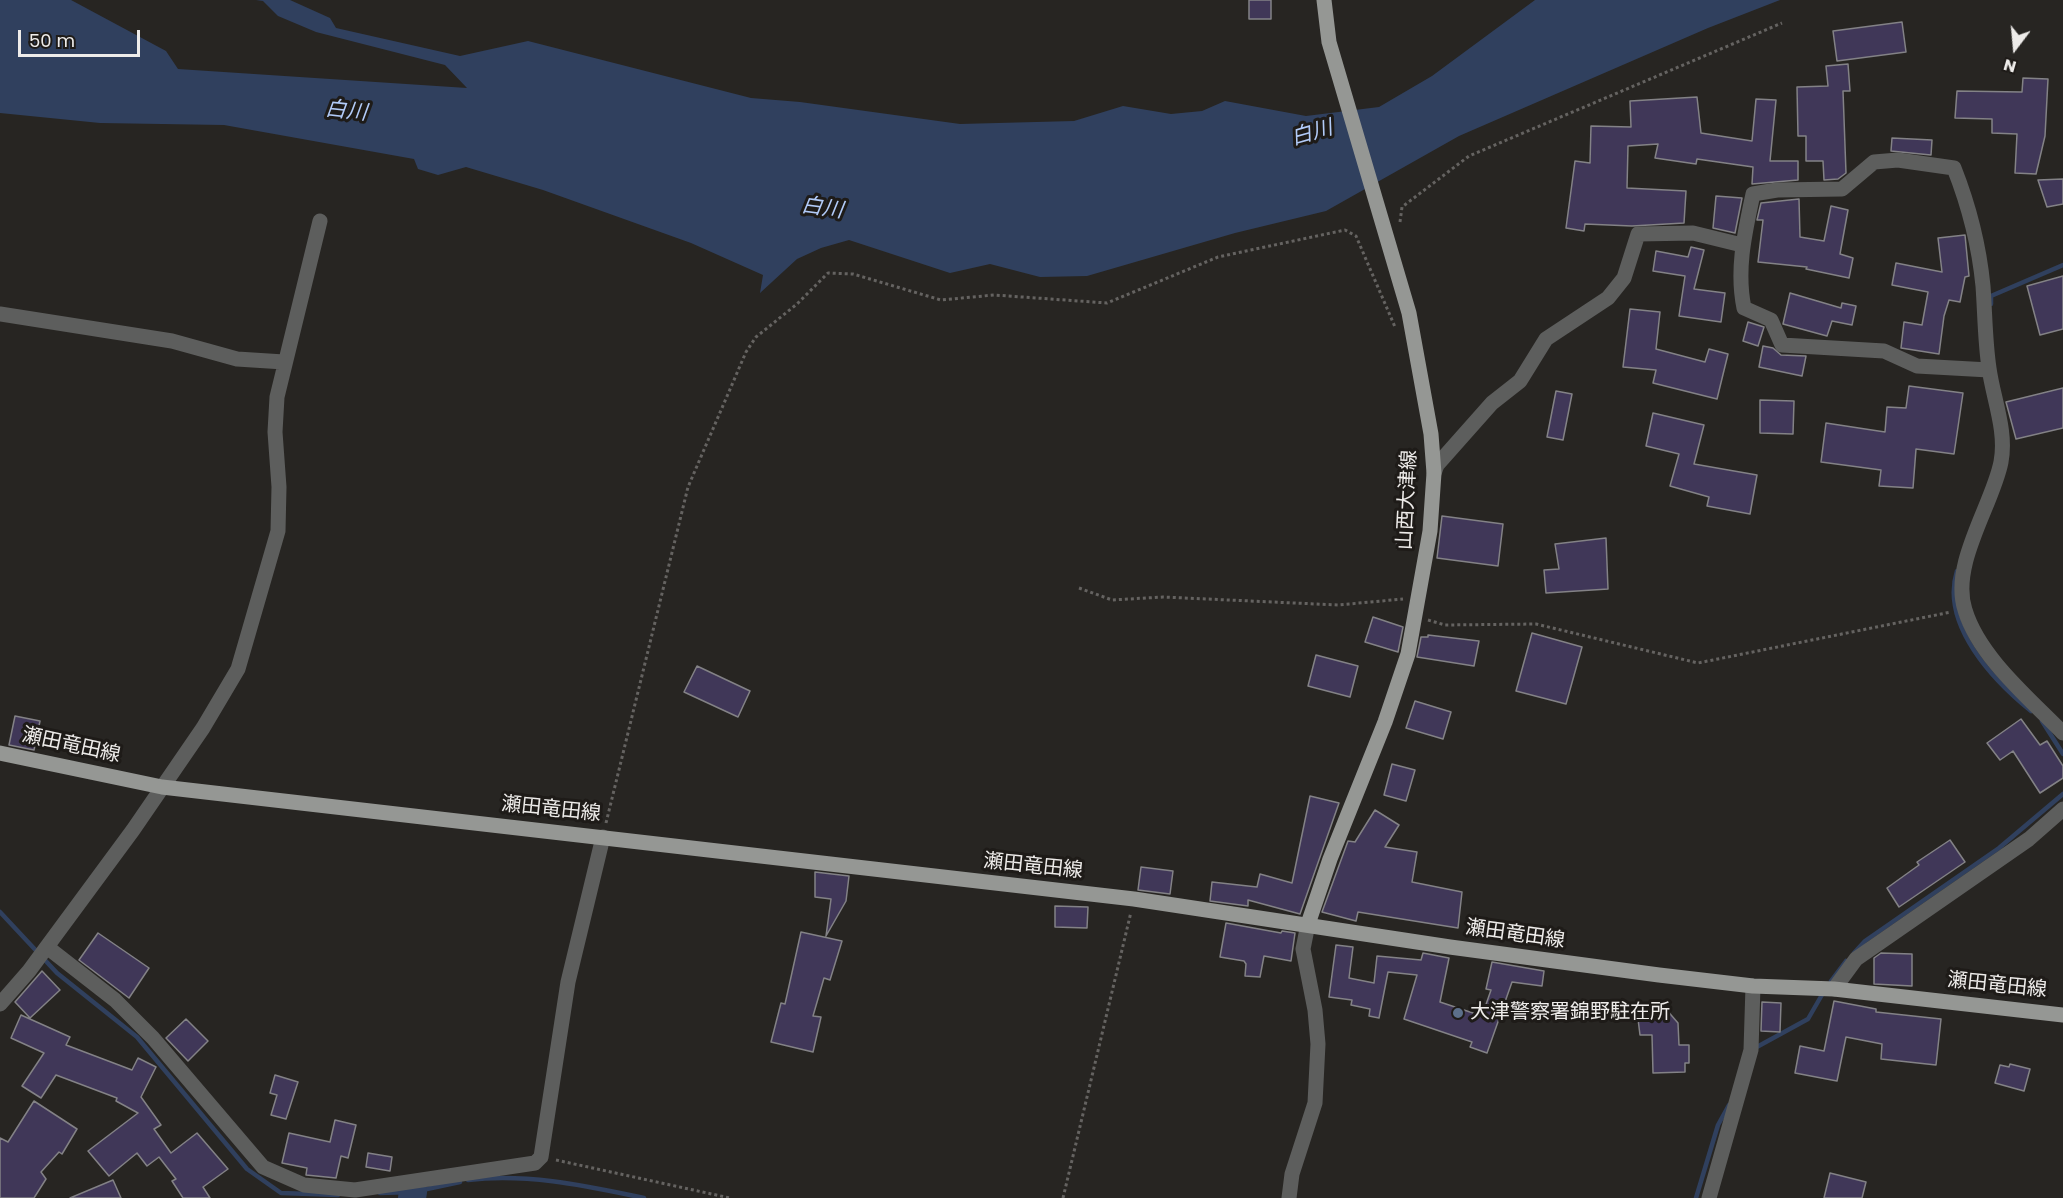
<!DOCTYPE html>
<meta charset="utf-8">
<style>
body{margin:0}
#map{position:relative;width:2063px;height:1198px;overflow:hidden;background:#272522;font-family:Poppins,sans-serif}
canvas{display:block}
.north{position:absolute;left:1985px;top:18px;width:60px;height:60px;-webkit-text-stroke:4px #1e1b18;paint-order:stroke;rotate:196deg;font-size:16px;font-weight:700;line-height:24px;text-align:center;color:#eeecea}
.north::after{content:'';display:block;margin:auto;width:21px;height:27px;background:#eeecea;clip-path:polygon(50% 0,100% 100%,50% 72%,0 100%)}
.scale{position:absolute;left:18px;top:30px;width:122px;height:27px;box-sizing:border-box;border:3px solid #eeecea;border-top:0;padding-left:8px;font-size:18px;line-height:21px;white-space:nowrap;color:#eeecea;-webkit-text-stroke:4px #1e1b18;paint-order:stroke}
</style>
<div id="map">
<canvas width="2063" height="1198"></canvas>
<div class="north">N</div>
<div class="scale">50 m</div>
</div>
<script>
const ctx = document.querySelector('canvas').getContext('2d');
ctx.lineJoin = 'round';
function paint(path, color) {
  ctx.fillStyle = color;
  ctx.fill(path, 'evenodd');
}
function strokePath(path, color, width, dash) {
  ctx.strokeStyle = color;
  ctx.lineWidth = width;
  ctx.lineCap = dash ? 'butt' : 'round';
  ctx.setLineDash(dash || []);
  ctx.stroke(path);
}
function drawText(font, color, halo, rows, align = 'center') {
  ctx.font = font + ' Poppins,"Noto Sans JP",sans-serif';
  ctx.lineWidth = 6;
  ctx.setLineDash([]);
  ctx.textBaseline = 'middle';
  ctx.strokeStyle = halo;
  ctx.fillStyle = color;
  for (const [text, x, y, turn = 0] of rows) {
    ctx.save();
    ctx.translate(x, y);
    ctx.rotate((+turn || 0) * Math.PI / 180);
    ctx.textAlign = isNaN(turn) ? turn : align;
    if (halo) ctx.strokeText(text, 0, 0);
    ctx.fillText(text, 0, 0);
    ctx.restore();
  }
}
paint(new Path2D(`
 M0,0H71L166,51L178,69L467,88L445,65L316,32L278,16L263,1L256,0H290L330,18L336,28L460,56L528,41L751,98L800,102L960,124L1074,121L1123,106L1171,114L1202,111L1225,101L1306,116L1379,107L1432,76L1535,0H1780L1708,28L1459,136L1326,211L1235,233L1087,276L1040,277L990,264L950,273L849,240L821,248L797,259L760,293L763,275L691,243L543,190L466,167L438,175L418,169L414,159L224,125L100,123L0,113Z`), '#30405e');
strokePath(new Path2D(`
 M1991,304V296L2063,265
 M1957,571C1940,625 1994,681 2031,711
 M2042,721L2063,754
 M0,912L57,973L137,1037L247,1169L281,1193L338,1195
 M1854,953L1865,941L1999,848L2063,794
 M1831,981L1846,961
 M1755,1048L1808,1019L1823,993
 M468,1180C528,1173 586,1186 644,1198
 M380,1193L413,1192L460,1182
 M1696,1198L1718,1125L1729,1105`), '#30405e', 4.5);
strokePath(new Path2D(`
 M412,1198L413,1192`), '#30405e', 28);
const building = new Path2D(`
 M1249,0H1271V19H1249Z
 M1902,22L1906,52L1837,61L1833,31Z
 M1848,64L1850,91H1843L1846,173L1838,179L1824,180L1823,161H1806V136H1798L1797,87L1828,86L1826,66Z
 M2023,78L2048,79L2045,136L2036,174L2015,173L2017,134L1992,133V119L1955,118L1957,91L2022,92Z
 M1697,97L1701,133L1752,141L1756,99L1776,100L1770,161H1798V180L1752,184L1753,167L1697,159L1696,164L1655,158L1658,144L1628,146L1627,188L1686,191L1684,223L1632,226L1585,224L1584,231L1566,228L1575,161L1590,163L1591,126L1631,127L1630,101Z
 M1892,138L1932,140L1931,155L1891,151Z
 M2063,179V204L2047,207L2038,180Z
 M1716,196L1742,198L1735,233L1713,228Z
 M1799,199L1800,237L1824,241L1831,206L1848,210L1840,254L1853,258L1849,278L1806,269L1807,267L1758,262L1763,220H1757L1761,203Z
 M1965,235L1969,276L1965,277L1960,302L1949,300L1944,316L1939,354L1901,348L1904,322L1922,325L1928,292L1892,285L1896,263L1942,272L1938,238Z
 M1691,247L1704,250L1694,289L1725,293L1721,322L1679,316L1685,276L1653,271L1656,251L1688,257Z
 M2063,276V329L2040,335L2027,286Z
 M1790,293L1841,308L1842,303L1856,306L1852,325L1832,321L1827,336L1783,324Z
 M1630,309L1660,312L1656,349L1705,362L1709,349L1728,354L1717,399L1653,383L1656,370L1623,367Z
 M1748,322L1764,327L1758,346L1743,341Z
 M1763,346L1773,348L1781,355L1806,356L1802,376L1759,367Z
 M1909,386L1963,393L1954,454L1916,449L1913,488L1879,486L1881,470L1821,462L1826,423L1885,432L1887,407L1906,408Z
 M2063,388V428L2016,439L2006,402Z
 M1556,391L1572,394L1563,440L1547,437Z
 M1760,400L1794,401L1793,434L1760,433Z
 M1653,413L1704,425L1694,464L1757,475L1750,514L1707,506L1709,497L1670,486L1679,454L1646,446Z
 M1442,516L1503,524L1498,566L1437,558Z
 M1412,535L1413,548L1397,549L1396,537Z
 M1606,538L1608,589L1546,593L1544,570L1559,569L1555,544Z
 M1373,617L1403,627L1398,652L1365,642Z
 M1532,633L1582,647L1566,704L1516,691Z
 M1428,635L1479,641L1474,666L1417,657L1421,637H1428Z
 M1316,655L1358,666L1350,697L1308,686Z
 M697,666L750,691L738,717L684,692Z
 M1415,701L1451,712L1443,739L1406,728Z
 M15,716L40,721L34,750L9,745Z
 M2021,719L2040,745L2047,741L2063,766V778L2040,793L2013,751L2000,760L1987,743Z
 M1392,764L1415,770L1406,801L1384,795Z
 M1310,796L1339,803L1300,914L1248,900V906L1210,901L1212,882L1257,887L1260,874L1292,883Z
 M1375,810L1399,825L1385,847L1417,852L1412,882L1462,892L1458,928L1358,912L1356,921L1322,912L1348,841L1355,842Z
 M1950,840L1965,862L1899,907L1887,888L1919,865L1917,862Z
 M1141,867L1173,871L1170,894L1138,890Z
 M815,872L849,876L846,901L826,936L831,899L815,897Z
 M1055,906L1088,907L1087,928L1055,927Z
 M1226,923L1281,933L1282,931L1295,933L1291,961L1264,956L1260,977L1245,976L1246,964L1244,961L1220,957Z
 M801,932L842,941L830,980L824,978L813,1016L821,1017L813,1052L771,1042L781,1003L785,1004Z
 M98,933L149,968L129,998L79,960Z
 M1336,945L1353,947L1349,978L1374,983L1377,956L1421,960L1423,953L1449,958L1440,1002L1482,1016L1491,990L1486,989L1492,962L1544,971L1542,986L1512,982L1487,1053L1470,1047L1472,1042L1404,1019L1417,975L1388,972L1379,1018L1369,1016L1370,1009L1351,1005L1352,1000L1329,997Z
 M1881,953L1912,954V986L1874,984V958Z
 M42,971L60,990L30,1018L15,1002Z
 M1834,1001L1876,1009V1012L1941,1019L1936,1065L1881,1059L1882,1044L1846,1037L1837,1081L1795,1073L1800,1046L1824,1051Z
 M1762,1002L1781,1003L1780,1032L1761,1031Z
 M1665,1008L1678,1023L1679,1045H1689V1063H1685V1072L1653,1073L1652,1035H1640L1637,1011Z
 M21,1015L70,1037L66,1045L132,1070L138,1058L156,1067L141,1097L161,1125L154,1129L171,1153L197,1133L228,1169L203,1187L210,1198H183L172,1181L176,1179L159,1157L147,1166L137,1153L109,1176L88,1151L138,1113L116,1101L117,1098L56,1075L41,1098L22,1086L44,1053L11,1038Z
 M186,1019L208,1041L188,1061L166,1038Z
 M2010,1064L2030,1069L2024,1091L1995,1083L2000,1065L2009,1067Z
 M275,1075L298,1082L286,1119L271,1115L277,1095L270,1093Z
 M34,1101L77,1129L62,1154L59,1152L41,1172L46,1179L34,1198H0V1138L8,1142Z
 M335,1120L356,1125L348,1158L341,1156L336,1178L306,1175L307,1168L282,1163L289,1133L330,1142Z
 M368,1153L392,1157L390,1171L366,1167Z
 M1830,1173L1866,1182L1862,1198H1824Z
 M113,1180L121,1198H70Z`);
paint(building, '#403758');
strokePath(building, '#838286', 1.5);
strokePath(new Path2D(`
 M1400,222L1402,207L1469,156L1782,23
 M1079,588L1112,600L1163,597L1338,605L1403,599
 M1428,620L1445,625L1536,624L1698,663L1951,612
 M606,823L688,487L746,352L756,337L797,304L828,273L853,274L941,300L994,295L1107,303L1218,257L1345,230L1356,236L1395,327
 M556,1160L730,1198
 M1063,1198L1131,912`), '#656361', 3, [3, 3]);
strokePath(new Path2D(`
 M0,314L172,341L237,359L284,362
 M1989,370L1917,366L1884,351L1782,345L1771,320L1744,308C1736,269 1745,232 1753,194L1777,190L1842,189L1874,162L1898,160L1954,168C1969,206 1979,245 1983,286C1985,314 1985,341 1989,368C1993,398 2007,431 2001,462C1993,504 1950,564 1965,610C1979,657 2030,699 2063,733
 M1434,473L1437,465L1492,403L1520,381L1546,339L1608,298L1624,278L1638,234L1693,233L1742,245
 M47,947L115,1000L153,1038L263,1167L304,1185L355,1190L535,1163L541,1157L568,982L603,837
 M1834,989L1856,959L2029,839L2063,809
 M0,1004L29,971L133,830L203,728L238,669L278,531L279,487L275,432L277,397L320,221
 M1289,1198L1292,1174L1315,1103L1318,1044L1315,1010L1303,949L1308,924
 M1709,1198L1751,1050L1753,986`), '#5d5e5d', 15);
strokePath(new Path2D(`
 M0,753L162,787L1134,899L1450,947L1659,975L1753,986L1834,989L2063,1015
 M1308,924L1330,859L1385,722L1408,654L1430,531L1434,473L1431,434L1409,313L1329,42L1324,0`), '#959794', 15);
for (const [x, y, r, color] of [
 [1458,1013,6,"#5c6f8a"]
]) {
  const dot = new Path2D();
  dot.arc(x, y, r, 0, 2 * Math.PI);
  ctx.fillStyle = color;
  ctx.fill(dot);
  strokePath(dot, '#1e1b18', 2);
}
drawText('20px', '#eeecea', '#1e1b18', [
 ["山西大津線",1408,500,-87],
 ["瀬田竜田線",71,746,12],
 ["瀬田竜田線",551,810,6],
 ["瀬田竜田線",1033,867,6],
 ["瀬田竜田線",1515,935,8],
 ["瀬田竜田線",1997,986,6]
]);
drawText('20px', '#eeecea', '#1e1b18', [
 ["大津警察署錦野駐在所",1470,1013]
], 'left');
drawText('italic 21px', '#b2cbf8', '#1e1b18', [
 ["白川",346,112,6],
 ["白川",1312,134,-16],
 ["白川",822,209,8]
]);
</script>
